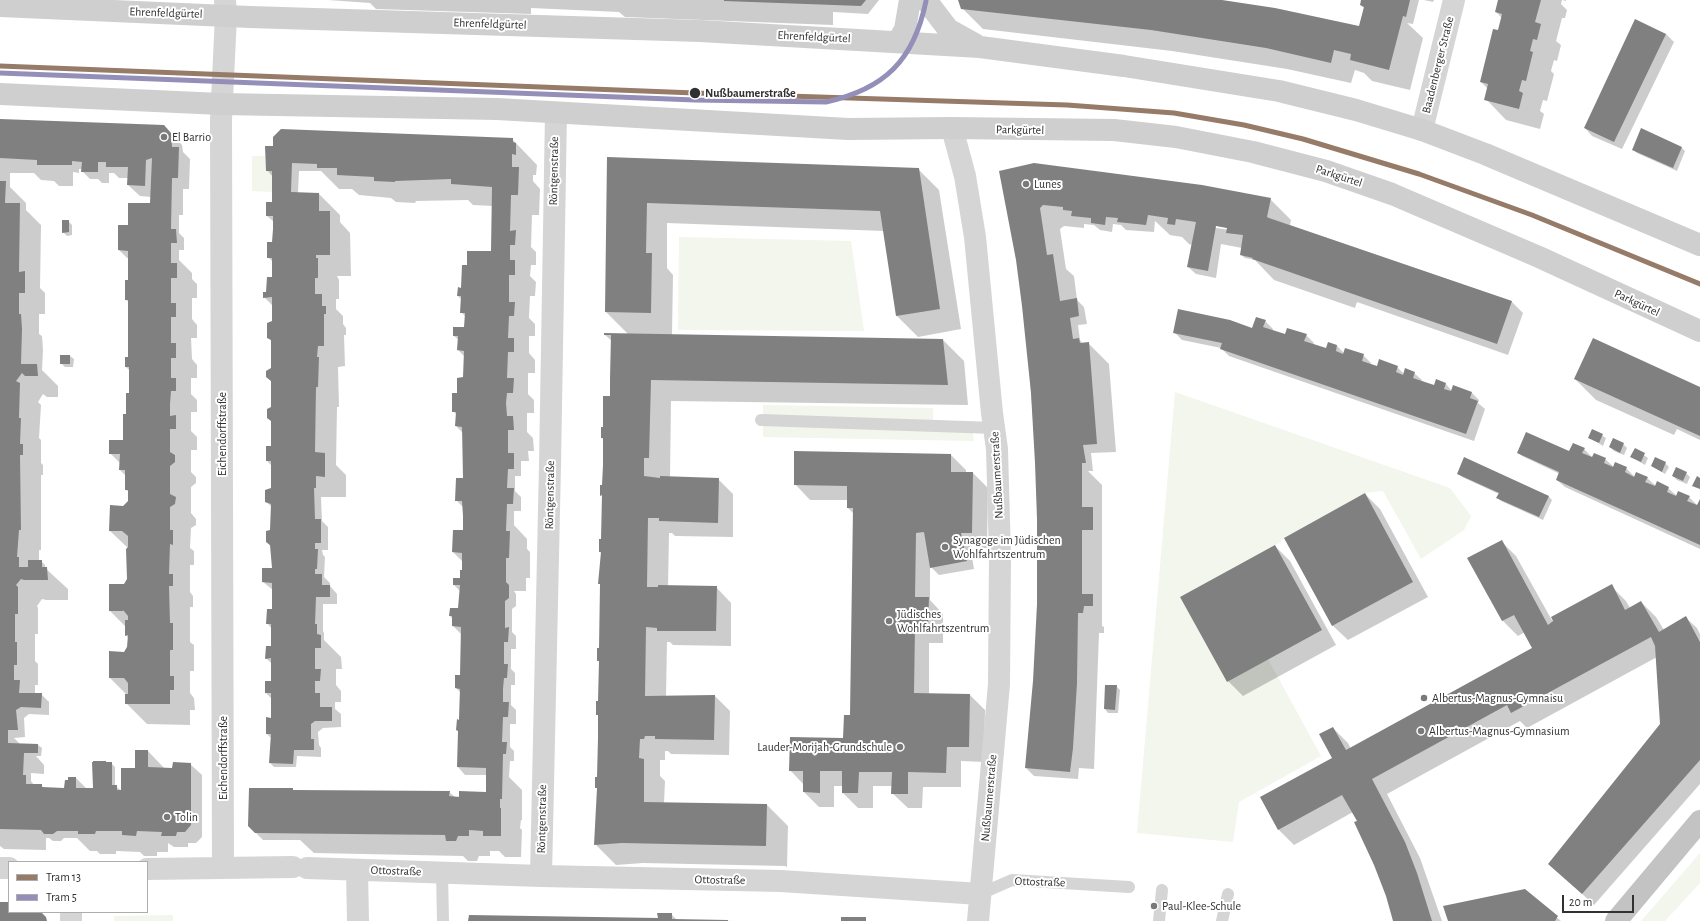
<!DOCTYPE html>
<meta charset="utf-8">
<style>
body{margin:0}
#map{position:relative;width:1700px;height:921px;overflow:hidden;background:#fff;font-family:"Alegreya Sans",sans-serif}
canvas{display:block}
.legend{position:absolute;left:8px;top:861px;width:140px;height:52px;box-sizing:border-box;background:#fff;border:1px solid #adadad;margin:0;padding:5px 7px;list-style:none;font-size:12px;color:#313131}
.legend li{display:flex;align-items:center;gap:8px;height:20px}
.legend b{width:20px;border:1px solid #adadad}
.scale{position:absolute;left:1562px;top:895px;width:72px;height:18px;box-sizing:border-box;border:2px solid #313131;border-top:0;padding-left:5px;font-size:12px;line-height:14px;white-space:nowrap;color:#313131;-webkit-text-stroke:3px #fff;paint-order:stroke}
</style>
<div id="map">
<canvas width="1700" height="921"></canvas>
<ul class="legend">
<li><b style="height:5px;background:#967b68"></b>Tram 13</li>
<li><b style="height:5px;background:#948fb8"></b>Tram 5</li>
</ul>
<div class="scale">20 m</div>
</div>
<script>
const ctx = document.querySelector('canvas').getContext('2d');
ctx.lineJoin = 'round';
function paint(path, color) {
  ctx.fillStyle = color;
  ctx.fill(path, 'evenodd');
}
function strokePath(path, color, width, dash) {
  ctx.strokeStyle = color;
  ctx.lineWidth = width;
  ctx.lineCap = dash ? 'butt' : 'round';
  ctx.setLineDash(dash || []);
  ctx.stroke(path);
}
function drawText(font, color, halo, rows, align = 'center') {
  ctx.font = font + ' "Alegreya Sans",sans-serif';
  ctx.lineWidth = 4;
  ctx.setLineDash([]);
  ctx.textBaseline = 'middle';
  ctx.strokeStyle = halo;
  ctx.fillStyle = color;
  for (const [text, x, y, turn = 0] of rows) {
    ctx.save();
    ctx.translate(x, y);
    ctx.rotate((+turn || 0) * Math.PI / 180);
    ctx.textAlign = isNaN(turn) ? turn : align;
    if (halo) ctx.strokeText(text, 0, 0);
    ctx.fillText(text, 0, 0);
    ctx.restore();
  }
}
paint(new Path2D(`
 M252,156H265L266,171H272V192L252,191Z
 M679,237L851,241L864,331L678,330Z
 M1175,392L1450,488L1471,516L1464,530L1421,559L1383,491L1365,493L1284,538L1279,543L1180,597L1227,682L1268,659L1321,756L1239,802L1233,842L1137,833Z
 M763,405L933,408V421L971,422L974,441L763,437Z
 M1700,853V883L1665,921H1641Z
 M173,915V921H114V916Z`), '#f2f6ed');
paint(new Path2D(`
 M328,0H879L868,14L833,12V25L625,17L619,12L531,8V14L376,9L370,3Z
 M959,0H1215L1359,27L1364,8L1361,5L1362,0H1419L1413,24L1407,23L1423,38L1410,90L1372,81L1364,73L1355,70L1351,83L1287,69L1172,51L983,29L962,8Z
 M1424,0H1434L1433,2Z
 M1499,0H1566V1L1562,0L1561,4L1567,10L1565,18H1562L1556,41L1561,45L1557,61L1554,60L1551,71L1554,74L1547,101L1543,100L1540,111L1544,114L1540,129L1506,120L1486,99L1488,89L1481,82L1502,18L1496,12Z
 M1636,21L1666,34L1674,42L1622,149L1592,136L1585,128Z
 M0,120L164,126L182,145L183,152L190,159L189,189H183V215H179V233L184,238V250H179V260L192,273V279L197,284V298H192V319L197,325V338H191L192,359L197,365V378H191V394L197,400V412H191V431L197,437V450H191V472L196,477V483L191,487V513L196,519V525L191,528L190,548L194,551V565H190V592L193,596V607H190V642L194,645V671H190V693L194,698L195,710H190V725L147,724L126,703V694L110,678L128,647V638L126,635V627L110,611L128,579V548L110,531L123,507L129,501V492L126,490V476L120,470L121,464L110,453L124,441L130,394V371L126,367L129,358V302L126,300L129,281V258H127L119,250L129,226L153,205L151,197L140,196L128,185V178H119L114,173H109V183H102L98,179H90L82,171V169H79V173L73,172V186H59L54,181L41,180L34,173H10V187L26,203V210L41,225L40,288L45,293V314H39V334L42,336L43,350L42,370L58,386V397H47L43,394L38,402L41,405L39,438L41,440V463L43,465V475H41V550H39V561H41L45,565V568L68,589V600H46L42,599L37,606L38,608V634H35V661L38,664V685H35V694H41L49,702V715L29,714L24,718L25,737L14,738L20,744L38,745L42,748L41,756H36L44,765V774L31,773V781L34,785H41L45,789H65L76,778L87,789H95L111,763L115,767V786L122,791L148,751L165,769H173L190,764L202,775V837L196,843H188V847H174L168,843V852H157V856H144L140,852L116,851V854H100L97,851H90L77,838H64L61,841H53L49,838H46V850L4,849L0,846Z
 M512,139L537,165L536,175H533V181L540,189L539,215H532L531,247L536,252V265H531L530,276L536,282L535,296H530L529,318L535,324V336H529V353L535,360V373H528V394L534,400V413H527V432L533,438L534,451H528L529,461H521V476H515V491L521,497V511H514V525L527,539V549L530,552V578H526V591H514L516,594V606L512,609V632L516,636V649H511V669L515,673V685H511V705L516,710V724H510V747L514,751V761H510L509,777L522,790V820H521L520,828L522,830L521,857H505L499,851H490V856H479L477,861H468L463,856L314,853L300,840H263L249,826L292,789L295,791L449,792L455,797L486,793L487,775H465L458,767L460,692L456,688L461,676V634L453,626V619L450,616L459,609L460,591L454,585L461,579L463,571V562L453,552L464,531L463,507L456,500L464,479L463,433L456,426L457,415L453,411L464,378V356L458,350L459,340L454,336L465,328L466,317L461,312L462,300L458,296L462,289L468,266L492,252L493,206L473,205L468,200L416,201L415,203L396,202L391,198L359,195L352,189H339L321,171H299L298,193L319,194L340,215V222L350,233L351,276H337L339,280V299H336V309L343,316V324L346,328V335H344L345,366L338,367L339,407H337L336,465L346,475V497H321L322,521L328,527V550H322L323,555L325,557L324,577L330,583V586L337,594V604H323V631L324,633V640L341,657L342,669H336V685L341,691V702H335V709L341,714V727L323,728L318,732L319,745L321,748V757L297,756L296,767H274L270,763L271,738L267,734V718L272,719V699L266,693L272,682V664L266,658L272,647V629L267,623L273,610V590L263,582L273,569L271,547L267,542L271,530L272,507L266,502L272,489V466L267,461L272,447V382L267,377L272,368V342L268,337L273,322V306L264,297L273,278L274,263L268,257L273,243L274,222L267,216L273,203V177L267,170L266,147Z
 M1682,148L1685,151L1677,171L1637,153L1633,149Z
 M608,158L918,169L939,190L961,329L918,337L897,316L884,231L667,223V268L673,275L672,335L943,340L964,361L968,405L671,401L670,478L718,479L733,494V537L675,536L672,533H669L668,587H716L731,603V646L673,645L670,642H667L666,697L715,696L730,711L729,755L671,754L668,751H665V760H660V776L665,781L664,803L767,805L788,826L787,867L785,866L643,863L616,865L595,844L598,789L596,787L598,778L599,716L597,714L599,702L600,662L598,661L600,649L601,585L599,583L602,554L600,552L602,540L603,497L601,495L603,485L604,440L602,438L611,397L612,341L605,335L628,334L606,312Z
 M1000,171L1270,199L1291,220L1290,225L1511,301L1523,313L1508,355L1357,302L1355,308L1274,280L1255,260L1245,258L1241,255L1242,248L1221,244L1216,278L1196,274L1188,267L1192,245L1189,244L1182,237L1170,235L1155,221L1154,232L1126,230L1121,225L1113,224L1112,232L1100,230L1094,225L1084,224V228L1064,226L1060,229L1066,269L1074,276L1077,300L1084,307L1087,324L1078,325L1080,340L1083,344L1088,343L1109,364L1116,452L1091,453L1093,471H1088L1102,485V626L1104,627V633H1099L1094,769L1079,768L1078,779L1034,776L1026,768L1034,681L1038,604V519L1036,463L1028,349L1017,260ZM1213,225L1232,229L1231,230L1216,228Z
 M68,221L72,225V235L67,236L63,232Z
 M1265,321L1273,329L1272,331L1286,335H1306L1314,343L1313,345L1326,349L1329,343L1337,346L1344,353L1363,355L1371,363L1370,365L1377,367H1397L1404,374L1414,373L1422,380L1421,382L1435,387L1445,383L1452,391L1472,393L1479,400L1478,403L1485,409L1474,441L1229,356L1221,348L1182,340L1174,332L1252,329Z
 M70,356L74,359L73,367H65L61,363Z
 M1575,379L1700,388V440L1677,429L1674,435L1596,400Z
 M1593,430L1606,438L1603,446L1589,437Z
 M1623,444L1627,448L1624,455L1614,451L1610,447Z
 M1584,449L1593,458L1605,459L1614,467L1626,468L1635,477L1647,478L1656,486L1668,488L1677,496L1689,497L1698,506L1700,502V549L1565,487L1557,480L1560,474L1522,456L1518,453L1568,452Z
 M1635,449L1648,458L1645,465L1631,457Z
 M951,455L966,470V473H973L988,488L987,548H977L969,539L974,569L939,575L930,566V600L943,614V643H929V694L970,695L985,710L984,762L961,761V787H923L922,808H908L892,793L893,786H873V808H858L843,793V786H834V807H819L804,792V785L790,770L844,739L851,716L854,514L848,508V500H810L795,484Z
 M1665,463L1669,467L1665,474L1652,466Z
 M1458,473L1548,496L1552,500L1543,520L1501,501L1497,497L1499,494L1462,477Z
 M1686,473L1690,477L1687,484L1677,480L1673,476Z
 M1365,494L1380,509L1428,597L1348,640L1332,625Z
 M1501,541L1516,556L1554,624L1611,586L1626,601L1630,608L1641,602L1656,617L1664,630L1685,617L1697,628L1700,634V784L1594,905L1550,864L1662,724L1657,657L1527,728L1520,721L1387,794L1420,858L1442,921H1394L1387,896L1359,821L1353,812L1294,845L1279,830L1262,798L1334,758L1333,728L1348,743L1351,749L1534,648L1525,632L1518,636L1503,621Z
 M1275,546L1290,561L1336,645L1243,696L1228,681Z
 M1116,686L1120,690L1118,713H1108L1105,709Z
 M1525,891L1561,921H1449Z
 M671,914L677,920L736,921H469L659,919Z`), '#0003');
paint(new Path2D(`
 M724,0H866L861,6L724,1Z
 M958,0H1222L1275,8L1359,26L1364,7L1360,5L1361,0H1410L1406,17L1403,16L1389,70L1350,60L1351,54L1334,50L1331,63L1266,48L1151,30L961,9Z
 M1498,0H1541L1535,22L1541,24L1537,40L1533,39L1530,51L1533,52L1526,81L1522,80L1519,91L1523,93L1519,109L1484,100L1488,84L1480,82L1493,29L1498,30L1502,14L1495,12Z
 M1635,19L1666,34L1614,142L1584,128Z
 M0,119L164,125L171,133L172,147H179L178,178H172L171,229H176L177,243H171V263H177V278H171V303H176V317H171V343H176V358H171V378H176V391H171L170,404V416L176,415V429H170V452L175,455V462L170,466V494L176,497L175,504L170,507V530H173V545L170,544L169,574H173V586H169L170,623H173V650H170V676H174V690H170V704H125V694H128V683L124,678H109V651L124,652L127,647L128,635L125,636V620H128V616L123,610V611H109V584H124L127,579L126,549L128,547V536L122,531H109L110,505L123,506L128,501V490H125V470H119L120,454H109V440H123V414H126V393H129V367H125V357H128V300H125V280H128V251L118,250V225H128V203H150L152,158L146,160L145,186L127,185L128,167H106V162H98V172H81L82,162L72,161V165H37V160L0,158Z
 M1641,128L1682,147L1673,168L1632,150Z
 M281,129L513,138V142L516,143V155L512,154V167H519L518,195H511L510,231L516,230L515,245H510V260H515V275H509V302H515L514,316H509L508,338H514V352H508L507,378H514L513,393H507L506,403L507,416H513L514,430H508V453H514V469H508L507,488H514L513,504H507L506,531H510L509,558H506V582L509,585V598L505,601V628L509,627L508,642H504V664H508L507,678H504L503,689V702H509L508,717H503L502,742H507L506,754H503L502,799H500V808H501V836H483V831L469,830V836H458L456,841H446L445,835L255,833L248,826L249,788H293V790L450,791L449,796L459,797V791L486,792V768L457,767L458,731L456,730L457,719L459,720L460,689L455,688V675H460L461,627L452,626V616H449L450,608H458L460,585H453V578H460V570H462V553L452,552L453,530H463V516L462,501H455L456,478H463L462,427L455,426L456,412H452V393H457V378L463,377L464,351L457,350L458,336H453V327H464L465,313H460L461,296H457L458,287L461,288L462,265H467V251H491L492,187L451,184V179L395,181V182L374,181V177L337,175V168H317V164L292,163L291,192L319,193V211H330V255H316V258H318V278H315V294H322V306H326V314H324V346H318L317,357H319L318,387H316L315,452L325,453V477L316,476V488H314L315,519H321V543H315V549H318L317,569H315V574H322V585H330V597H316L315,624H317V634L321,635V648H315V669H321L320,681H315V693H320V707H332V721H315L311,724V739H314V750H294L293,764L269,763L271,734H266V717L271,718V693H265V681H271V658L265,659L266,646H271V624H266L267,609H272V583L262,582V568H272L270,545L266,542V531L270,530L271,504L265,502V490L271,488V461H266V446H271V421L267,418V409L271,407V381L266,377V371L271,368V340L267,338V323L272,321V297L263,298V292H266L267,277H272V258H267V242H272L273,229V216H266V202H272V171H266L265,146H273V137Z
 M607,157L919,168L940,309L896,316L880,211L647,203L646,253H652L651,313L605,312Z
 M1034,163L1202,185L1271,198L1267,217L1269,218L1512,301L1497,344L1252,259L1253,258L1240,255L1243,235L1226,233L1227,228L1216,226L1208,271L1187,267L1196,222L1176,219L1175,225L1167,224L1168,218L1148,215L1146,225L1117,222L1118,218L1106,217L1105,225L1091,223V218L1071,216L1072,211L1063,210V207L1043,205L1040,208L1047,255L1053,254L1060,301L1077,298L1079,316L1070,318L1073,339L1079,338L1080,343L1089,342L1097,444L1083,445L1086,463H1082V507H1093V530H1082V594H1093V606H1084L1083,613H1078L1077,683L1073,748L1070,772L1025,768L1033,681L1037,604V519L1035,463L1031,393L1022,306L1016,260L999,171Z
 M0,181H6L5,203H20L19,272L25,271V293H19V314H21L22,329L21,364H37L38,376H25L22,373L16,381L20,383L19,418H21L20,444H23V455H20L21,530H19L17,557H19V567H28V560H42V567H47L48,580H24L21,579L16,585L18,587V614H15V642H17V665H14V680H20L19,693H42L41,708L21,707L16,710L18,730H8V743L38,744V753H24L23,775H26V784H42V787L64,788L65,780H68V777H76V788H93L92,762H93V761H106V762H112V785H117V790H121V768H135V750H148V767L172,768L173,762L191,763V825L185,832H177L176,836H161L162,832L137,831L136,836L122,835V831H96L95,834H78V831H57L53,834H44L41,830L0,829Z
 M62,220H69V232L62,233Z
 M1178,309L1230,320L1252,328L1256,317L1266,320L1263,327L1285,334L1287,328L1307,334L1304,341L1326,348L1328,342L1337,345L1336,351L1343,354L1345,348L1364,354L1362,361L1377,366L1379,359L1398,366L1396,372L1403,375L1405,368L1415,372L1413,378L1434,385L1436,379L1446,383L1444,389L1451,391L1453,385L1472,392L1470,398L1478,401L1466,434L1220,349L1222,343L1173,333Z
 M604,333L943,339L948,385L651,380L649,458H644V476L660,478V476L719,478L718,523L659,521V518H648L647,587H658V585L717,586L716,631H657V628L646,627L645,696L715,695L714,740L655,739V736H645L644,739H640L639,758L644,759V802L767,804L766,846L622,843L594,845L597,788H595V777H597L598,738V715H596V701H598L599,661H597V648H599L600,584H598L601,552H599V539H601L602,495L600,496V485H602L603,465V438H601V427H603V396H610V379L611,335H604Z
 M1593,338L1700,387V436L1574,379Z
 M60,355H70V364H60Z
 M1592,429L1603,434L1599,443L1588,438Z
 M1526,432L1569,451L1573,443L1585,448L1582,453L1592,457L1594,453L1606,458L1604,463L1613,467L1615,462L1627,467L1625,472L1634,477L1636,472L1648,477L1645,482L1655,486L1657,481L1669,487L1667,492L1676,496L1678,491L1690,496L1687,501L1697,505L1700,499V545L1556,480L1559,472L1517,453Z
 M1613,438L1624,443L1620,453L1609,447Z
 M1635,448L1645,453L1641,462L1630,457Z
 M794,451L951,454V472H973L972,533H961L967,561L930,568L924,532L916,533L915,597H929L928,628H915L914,693L970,694L969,747H947L946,773L908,772V794H891L892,772H859L858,793H842V771H820V793L803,792V771H789L790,737L843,738L844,715H850L853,508H847V486L794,485Z
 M1464,457L1549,496L1539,517L1496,498L1499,493L1457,474Z
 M1655,457L1666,462L1662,472L1651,466Z
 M1676,467L1687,472L1683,481L1672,476Z
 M1697,476L1700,478V489L1692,486Z
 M1365,493L1413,582L1332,626L1284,538Z
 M1502,540L1548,625L1553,621L1551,617L1612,584L1625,610L1641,601L1659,632L1686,616L1700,642V760L1582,894L1548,864L1660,724L1655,646L1651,637L1511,713L1507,705L1372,779L1405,842L1417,873L1432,921H1393L1386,896L1374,865L1354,822L1357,821L1342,795L1278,830L1260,797L1332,758L1319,734L1333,727L1346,750L1532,648L1514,615L1502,621L1467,558Z
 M1275,545L1322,630L1227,682L1180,597Z
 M1105,685H1117L1115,710L1104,709Z
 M1525,889L1558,916L1555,921H1448L1443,906Z
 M0,902H9V912H41L46,917L47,921H0Z
 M657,913H672V919L728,920V921H468L469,915L658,918Z
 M841,917H866V921H841Z`), '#808080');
strokePath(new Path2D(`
 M761,420L995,428
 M442,872L443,921
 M980,894L1012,880L1129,887
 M1159,921L1162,890
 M1222,921L1228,894`), '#d5d5d5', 12);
strokePath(new Path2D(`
 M952,128L965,176L975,237L992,413L997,449L1000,556L999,684L978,921
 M1422,130L1454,0
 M223,867L221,120L226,16L225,0
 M0,868H9
 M307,868L541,876L781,881L980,894
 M147,869L293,867
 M357,870L358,921
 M541,876L550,465L556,113
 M71,912V921`), '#d5d5d5', 22);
strokePath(new Path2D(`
 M926,0L948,29L975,44
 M0,6L250,17L700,31L980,47L1124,66L1279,91L1356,110L1422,130L1485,154L1700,245
 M898,42L905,29L910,0
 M0,94L221,104L497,109L848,129L952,128L1114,130L1176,137L1253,152L1326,171L1392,194L1539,257L1700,331`), '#cfcfcf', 22);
strokePath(new Path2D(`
 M1616,921L1700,821`), '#c3c3c3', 22);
strokePath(new Path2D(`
 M0,66L695,93L1067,105L1174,113L1244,125L1303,139L1419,174L1532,215L1700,284`), '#967b68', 5);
strokePath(new Path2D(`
 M0,73L695,100L826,102C885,89 914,60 926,1`), '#948fb8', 5);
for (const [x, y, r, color] of [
 [695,93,6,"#313131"],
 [164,137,4,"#797979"],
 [1026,184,4,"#797979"],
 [945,547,4,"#797979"],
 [889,621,4,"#797979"],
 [1424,698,4,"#797979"],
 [1421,731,4,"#797979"],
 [900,747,4,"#797979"],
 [167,817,4,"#797979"],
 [1154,906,4,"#797979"]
]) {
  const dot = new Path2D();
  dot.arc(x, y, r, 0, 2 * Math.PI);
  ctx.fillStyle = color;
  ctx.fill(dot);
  strokePath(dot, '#fff', 1.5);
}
drawText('12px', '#313131', '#fff', [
 ["Ehrenfeldgürtel",166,13,2],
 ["Ehrenfeldgürtel",490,24,2],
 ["Ehrenfeldgürtel",814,37,3],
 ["Baadenberger Straße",1438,65,-76],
 ["Parkgürtel",1020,130,1],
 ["Röntgenstraße",554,171,-89],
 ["Parkgürtel",1339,176,18],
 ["Parkgürtel",1637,303,25],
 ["Eichendorffstraße",222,434,-90],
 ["Nußbaumerstraße",997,475,-93],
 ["Röntgenstraße",550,495,-89],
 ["Eichendorffstraße",223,758,-90],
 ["Nußbaumerstraße",989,798,-85],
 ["Röntgenstraße",542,819,-89],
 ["Ottostraße",396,871,2],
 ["Ottostraße",720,880,1],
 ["Ottostraße",1040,882,2]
]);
drawText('bold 12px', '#313131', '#fff', [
 ["Nußbaumerstraße",705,93]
], 'left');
drawText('12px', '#313131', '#fff', [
 ["El Barrio",172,137],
 ["Lunes",1034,184],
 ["Synagoge im Jüdischen",953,540],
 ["Wohlfahrtszentrum",953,554],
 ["Jüdisches",897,614],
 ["Wohlfahrtszentrum",897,628],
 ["Albertus-Magnus-Gymnaisu",1432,698],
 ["Albertus-Magnus-Gymnasium",1429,731],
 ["Lauder-Morijah-Grundschule",892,747,"right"],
 ["Tolin",175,817],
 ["Paul-Klee-Schule",1162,906]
], 'left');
</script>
